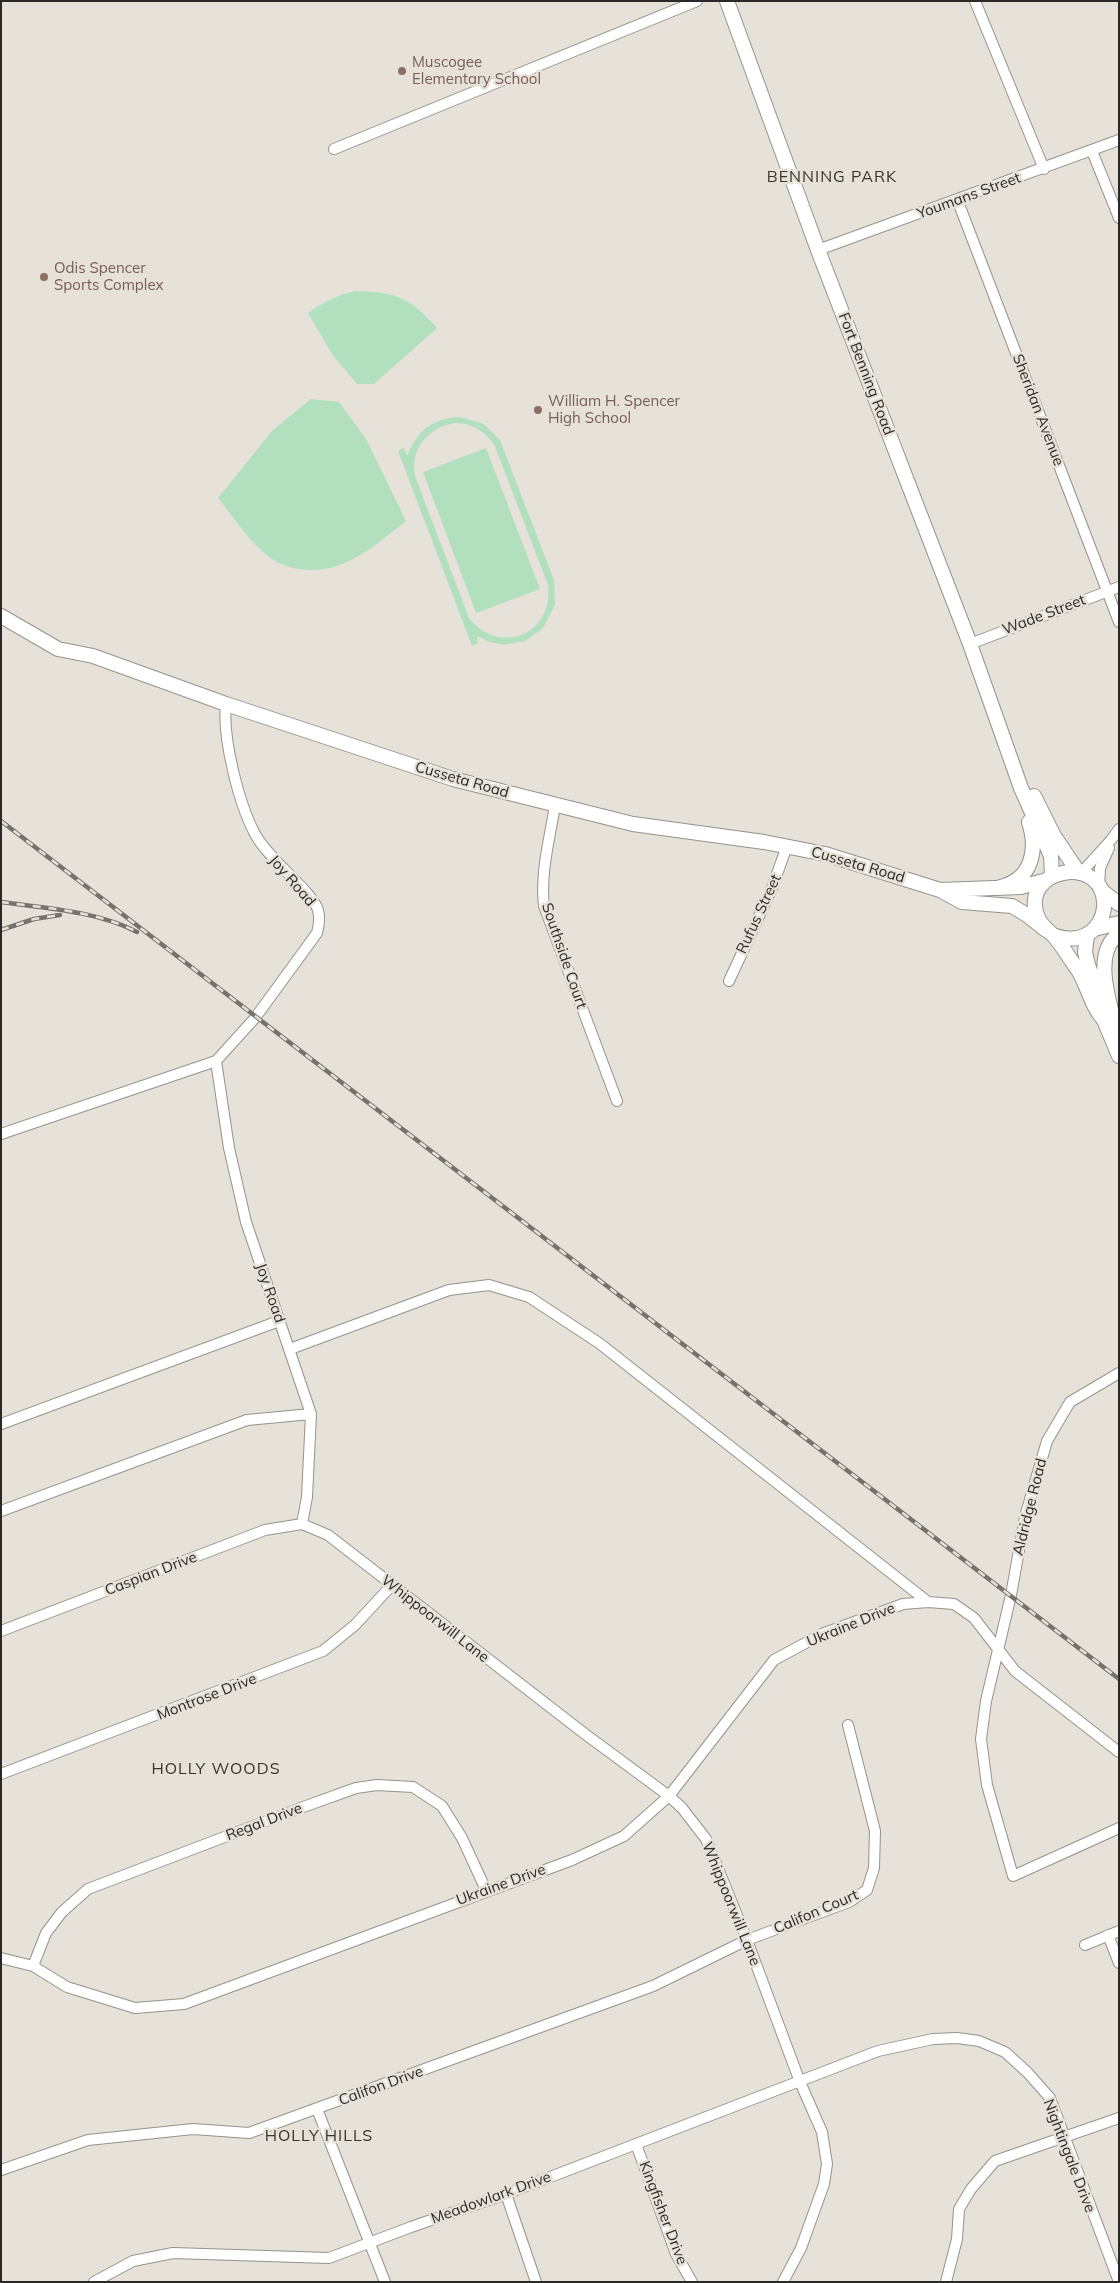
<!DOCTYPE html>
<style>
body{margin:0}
#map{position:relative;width:1120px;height:2283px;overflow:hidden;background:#e6e1d9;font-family:Mulish,sans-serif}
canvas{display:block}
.frame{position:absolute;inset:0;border:2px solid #2b2927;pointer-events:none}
</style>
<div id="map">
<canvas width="1120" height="2283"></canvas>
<div class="frame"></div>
</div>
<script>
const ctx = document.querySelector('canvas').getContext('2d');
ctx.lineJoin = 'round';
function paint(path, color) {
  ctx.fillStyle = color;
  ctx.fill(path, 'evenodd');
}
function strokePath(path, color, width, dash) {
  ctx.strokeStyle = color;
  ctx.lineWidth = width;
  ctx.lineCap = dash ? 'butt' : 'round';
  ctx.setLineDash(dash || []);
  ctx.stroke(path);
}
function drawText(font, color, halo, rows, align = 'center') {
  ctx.font = font + ' Mulish,sans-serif';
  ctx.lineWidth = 5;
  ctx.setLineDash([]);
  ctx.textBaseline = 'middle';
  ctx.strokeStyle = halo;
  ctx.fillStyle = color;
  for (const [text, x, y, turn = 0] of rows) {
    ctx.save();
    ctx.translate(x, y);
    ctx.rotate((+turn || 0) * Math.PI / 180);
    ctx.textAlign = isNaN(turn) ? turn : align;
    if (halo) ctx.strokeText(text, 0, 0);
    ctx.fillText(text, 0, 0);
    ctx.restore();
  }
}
paint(new Path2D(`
 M356,291C397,292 410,298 437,328L374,384H357L332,354L308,313C324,302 337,295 356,291Z
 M311,399L339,402L366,439L406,521C371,548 341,578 293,568C282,565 271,560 263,552C246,537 233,516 218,498L273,430Z
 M460,417L484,424L500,440L554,580L555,605L543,628L525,641L504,645L490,642L477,636L478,643L472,646L398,451L404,448L407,455H408C416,431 435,417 460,417ZM455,423C472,423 484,431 494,444L548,585C554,634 500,657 469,618L415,476C410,448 429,427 455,423Z
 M486,448L540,589L476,613L423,472Z`), '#b2e0bf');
const street = new Path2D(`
 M975,1L1044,169
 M334,149L697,1
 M1092,151L1119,218
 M957,199L1119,622
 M818,250L1119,140
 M970,644L1119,587
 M555,805C550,838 540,872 544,906L617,1101
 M1081,873L1111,840L1119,829
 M1099,887L1100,868L1109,848
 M729,981L772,888L787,846
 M216,1061L229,1148L246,1222L311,1414L307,1497L302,1524
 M1,1134L216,1061L255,1018L317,933C319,926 320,918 318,910C312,891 268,859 255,834C239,804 222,738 226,704
 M290,1349L449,1290L489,1285L529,1297L599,1343L928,1602L954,1604L974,1618L1015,1671L1119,1752
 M1119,1373L1070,1402L1047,1441L1025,1517L1011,1595L986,1701L981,1739L987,1785L1013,1876L1119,1828
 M1,1424L279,1321
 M1,1511L247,1420L311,1414
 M302,1524L328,1535L585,1734L669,1796L682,1808L706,1839L747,1940L800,2082L822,2132L827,2164L824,2184L801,2248L783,2282
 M1,1631L265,1530L302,1524
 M1,1774L323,1651L355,1625L391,1586
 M1108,1935L1119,1963
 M1085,1945L1119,1931
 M1,1958L33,1966L67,1987L135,2008L184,2004L572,1860L624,1836L669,1796L774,1660L822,1634L903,1604L928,1602
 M33,1966L46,1933L62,1912L88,1889L306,1806L356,1788L377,1785L413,1787L442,1806L462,1838L486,1890
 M317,2109L385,2282
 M636,2144L676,2254L692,2282
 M1,2170L88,2140L193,2129L249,2133L653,1986L747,1940L849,1902L867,1890L874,1868L875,1831L848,1725
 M506,2194L536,2282
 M94,2282L133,2261L173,2253L329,2258L411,2227L506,2194L878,2051L933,2039L957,2038L979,2041L1005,2052L1028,2073L1050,2098L1119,2282
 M946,2282L957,2239L959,2209L971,2189L995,2161L1119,2118`);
const secondary = new Path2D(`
 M727,1L818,250L970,644L1021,788L1051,856L1052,876
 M1,616L58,649L93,656L226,704L453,779L633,824L764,842L825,854L940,890L962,902L1012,906L1027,915L1046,930
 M1034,796L1054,836L1079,873
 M1000,887C1032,880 1038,850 1029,822
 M940,890L1021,887L1047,880
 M1101,890L1119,904
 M1094,929L1119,923
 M1053,935C1064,939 1075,941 1086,935C1096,930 1103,919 1104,907C1107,852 1017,867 1038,918C1042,926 1047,930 1053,935C1062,945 1070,959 1078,970C1088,986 1091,1006 1104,1020
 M1087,935L1085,952L1088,965L1103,1006L1104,1020L1119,1056
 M1118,1037C1112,1010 1090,953 1119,934`);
strokePath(street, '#97928b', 12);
strokePath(secondary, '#97928b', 16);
strokePath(street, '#fff', 10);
strokePath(secondary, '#fff', 14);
const rail = new Path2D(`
 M1,821L1119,1679
 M1,902C45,908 97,911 137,932
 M1,930L34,919L60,915`);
strokePath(rail, '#75726d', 4.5);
strokePath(rail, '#e6e1d9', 2.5, [8]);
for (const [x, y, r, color] of [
 [402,71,5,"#8d6e63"],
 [44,277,5,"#8d6e63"],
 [538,410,5,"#8d6e63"]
]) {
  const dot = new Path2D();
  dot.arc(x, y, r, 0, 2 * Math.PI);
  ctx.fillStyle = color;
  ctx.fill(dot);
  strokePath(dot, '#e6e1d9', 2);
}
drawText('15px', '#785e54', '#e6e1d9', [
 ["Muscogee",412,62],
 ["Elementary School",412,79],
 ["Odis Spencer",54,268],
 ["Sports Complex",54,285],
 ["William H. Spencer",548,401],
 ["High School",548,418]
], 'left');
drawText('15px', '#2b2927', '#e6e1d9', [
 ["Youmans Street",969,196,-20],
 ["Fort Benning Road",866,374,69],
 ["Sheridan Avenue",1038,410,69],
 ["Wade Street",1044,615,-21],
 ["Cusseta Road",462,780,16],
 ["Cusseta Road",858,865,16],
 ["Joy Road",292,881,49],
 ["Rufus Street",759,914,-65],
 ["Southside Court",564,956,71],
 ["Joy Road",270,1293,71],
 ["Aldridge Road",1030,1507,-76],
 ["Caspian Drive",151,1574,-21],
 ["Whippoorwill Lane",435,1619,38],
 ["Ukraine Drive",851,1625,-22],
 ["Montrose Drive",207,1697,-21],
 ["Regal Drive",264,1822,-21],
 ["Ukraine Drive",501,1885,-20],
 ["Whippoorwill Lane",731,1904,68],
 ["Califon Court",816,1912,-23],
 ["Califon Drive",381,2086,-20],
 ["Nightingale Drive",1069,2156,69],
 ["Meadowlark Drive",491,2198,-20],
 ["Kingfisher Drive",663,2213,69]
]);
ctx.letterSpacing = '1px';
drawText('16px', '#38342e', '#e6e1d9', [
 ["BENNING PARK",832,177],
 ["HOLLY WOODS",216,1769],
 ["HOLLY HILLS",319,2136]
]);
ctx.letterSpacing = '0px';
</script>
